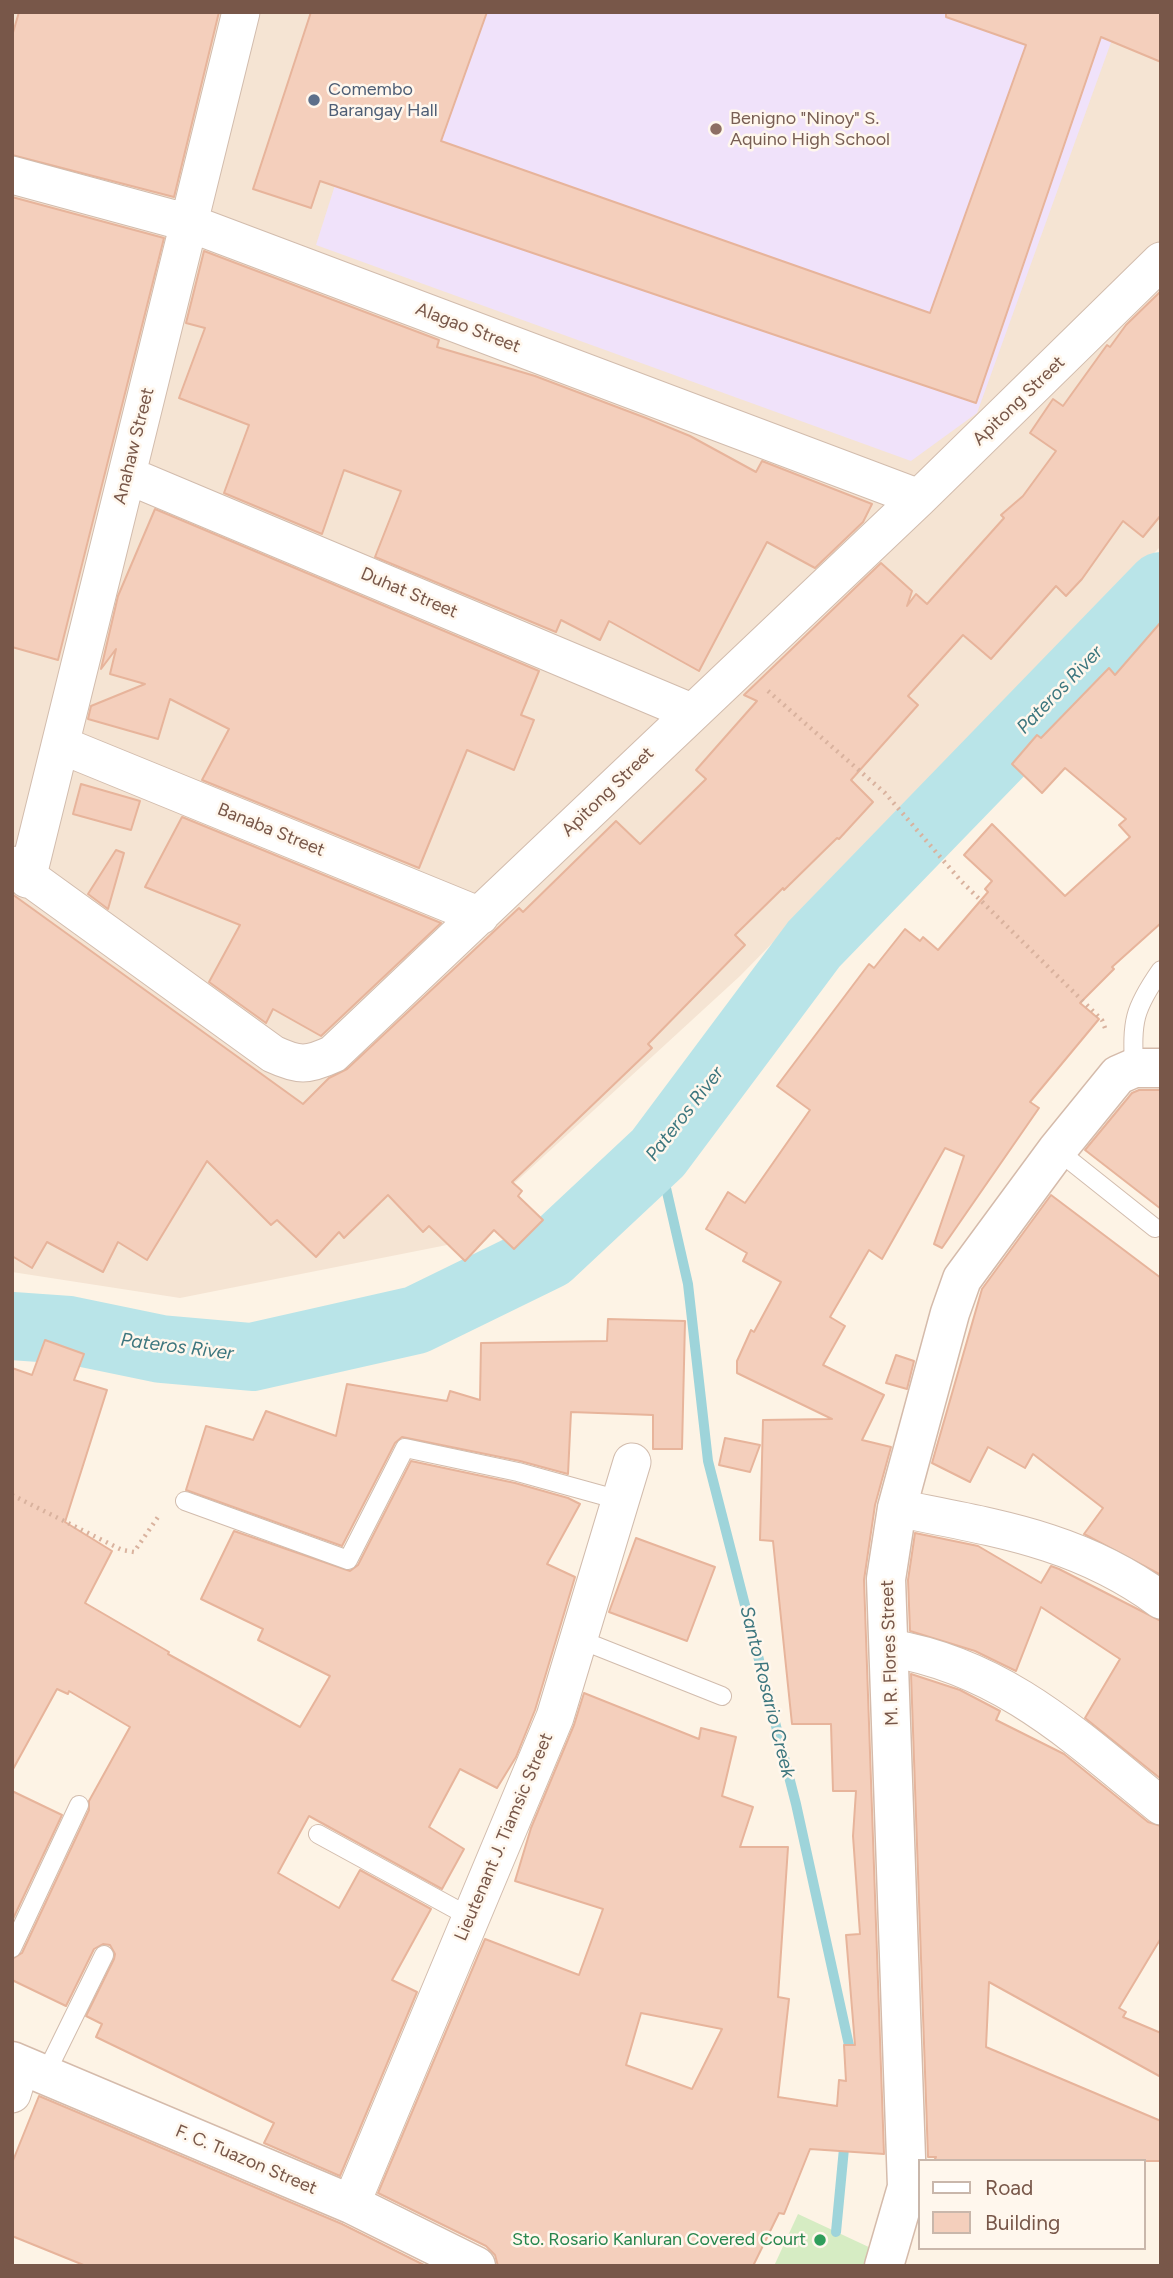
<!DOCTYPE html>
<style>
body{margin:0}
#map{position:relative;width:1173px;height:2278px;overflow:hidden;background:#fdf3e5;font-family:Figtree,sans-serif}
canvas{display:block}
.frame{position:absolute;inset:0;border:14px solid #785749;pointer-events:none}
.legend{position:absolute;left:918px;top:2159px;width:228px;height:91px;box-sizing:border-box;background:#fff7ed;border:2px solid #c9b7ab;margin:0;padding:9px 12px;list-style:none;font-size:21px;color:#785749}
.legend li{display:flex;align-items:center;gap:14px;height:35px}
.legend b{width:35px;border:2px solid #c9b7ab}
</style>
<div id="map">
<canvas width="1173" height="2278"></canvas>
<div class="frame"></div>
<ul class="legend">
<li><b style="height:9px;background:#fff"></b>Road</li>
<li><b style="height:19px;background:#f4cfbc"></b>Building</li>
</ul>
</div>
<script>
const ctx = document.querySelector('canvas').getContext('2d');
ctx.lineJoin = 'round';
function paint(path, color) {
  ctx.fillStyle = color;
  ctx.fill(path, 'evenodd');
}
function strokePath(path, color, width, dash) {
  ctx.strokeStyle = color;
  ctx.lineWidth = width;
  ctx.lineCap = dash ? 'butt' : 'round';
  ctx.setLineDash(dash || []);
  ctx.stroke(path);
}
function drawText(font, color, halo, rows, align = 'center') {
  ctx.font = font + ' Figtree,sans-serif';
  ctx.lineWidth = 5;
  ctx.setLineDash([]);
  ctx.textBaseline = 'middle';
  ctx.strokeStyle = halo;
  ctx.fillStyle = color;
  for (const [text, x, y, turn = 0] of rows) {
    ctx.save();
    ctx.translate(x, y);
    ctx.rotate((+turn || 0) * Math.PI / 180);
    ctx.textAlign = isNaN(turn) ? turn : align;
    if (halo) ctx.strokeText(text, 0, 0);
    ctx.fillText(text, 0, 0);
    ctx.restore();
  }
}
paint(new Path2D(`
 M12,12H1161V546L740,976L447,1245L180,1298L12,1272Z`), '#f5e4d3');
paint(new Path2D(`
 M390,12H1122L977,413L911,461L316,245Z`), '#f0e2fa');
paint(new Path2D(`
 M798,2214L873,2249L865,2266H774Z`), '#d6ecc3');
strokePath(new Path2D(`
 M658,1153L688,1284L708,1461L796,1804L852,2059
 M836,2232L845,2138`), '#9ed4da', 10);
strokePath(new Path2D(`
 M12,1326L69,1330L161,1349L252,1357L416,1320L549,1255L658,1153L814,944L1161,586`), '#b9e4e8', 68);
const building = new Path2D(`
 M19,12H219L174,197L12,155V36Z
 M311,12H487L441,141L930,313L1026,45L946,17V12H1161V62L1101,37L976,403L320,181L311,208L253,189Z
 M12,197L164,238L58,660L12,647Z
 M204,251L439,340L437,347L535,376L646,418L690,436L756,472L762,461L872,504L863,522L815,568L767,542L699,671L609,621L600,640L561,620L556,632L375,557L401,491L344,470L322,534L224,493L249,425L179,398L205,328L186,323Z
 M1161,291V515L1143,537L1123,521L1082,579L1066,596L1056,586L991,659L963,635L908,696L918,705L851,780L873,802L839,839L837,838L784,890L783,888L735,935L745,945L648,1044L652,1048L512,1182L522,1191L518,1196L543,1220L514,1249L494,1230L465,1261L429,1226L423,1232L388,1195L344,1238L339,1232L316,1257L277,1220L271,1225L207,1161L147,1260L118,1242L103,1272L47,1242L32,1268L12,1256V894L303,1104L329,1078L347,1069L519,908L523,912L616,821L640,844L706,779L696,770L757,701L744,695L881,563L912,591L907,606L916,594L927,604L1004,518L1001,515L1023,496L1056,451L1030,433L1053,399L1063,406L1107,345L1110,347L1126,325Z
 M155,509L539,671L521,715L534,720L514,770L467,750L419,868L202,780L229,729L170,699L158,739L88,719L91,706L145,684L110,674L116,649L101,669L118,596Z
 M1161,622V923L1112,967L1114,969L1080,1003L1099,1019L1030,1102L1039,1108L942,1248L934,1244L964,1156L945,1148L882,1259L869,1250L830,1317L845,1326L823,1365L884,1395L862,1440L891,1447L875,1505L864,1580L884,2154L810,2149L784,2214L779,2213L753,2266H498L495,2255L486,2246L378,2193L485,1939L579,1975L603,1909L515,1881L531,1828L574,1725L584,1693L699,1739L701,1728L736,1737L722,1796L753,1807L740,1847H788L778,1997L789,1999L778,2097L837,2106L839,2080L846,2081L844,2045H855L846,1935L860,1934L853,1836L856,1791H833L831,1724H792L773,1541L760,1540L763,1420L832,1419L737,1373V1361L751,1330L754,1332L781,1282L743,1261L747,1253L706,1229L728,1192L745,1203L810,1110L777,1086L869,964L874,968L905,929L920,941L923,937L938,950L988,892L985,889L992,881L964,855L992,824L1065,896L1130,837L1119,825L1126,819L1065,768L1042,793L1012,764L1037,735L1041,738L1109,668L1115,675ZM641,2013L722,2029L692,2089L626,2065Z
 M81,784L140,801L131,830L73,814Z
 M182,817L441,923L321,1036L273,1009L266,1023L209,982L240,925L145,887Z
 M116,850L124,853L108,909L88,894Z
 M1139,1090H1161V1209L1085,1150L1132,1093Z
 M1051,1195L1161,1278V1575L1084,1534L1103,1508L1033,1454L1025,1468L988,1447L970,1482L932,1463L982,1289Z
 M608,1319L685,1321L682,1449H653V1415L571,1412L568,1474L520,1461L402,1437L395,1443L342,1546L186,1490L206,1426L253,1440L266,1411L336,1436L347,1384L447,1401L450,1391L480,1400L481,1343L607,1341Z
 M45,1340L84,1354L74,1380L107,1390L65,1522L112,1551L85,1603L169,1652L168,1654L300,1727L330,1676L258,1640L263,1629L201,1599L234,1531L350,1571L358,1565L411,1461L515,1483L568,1498L580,1504L547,1564L575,1577L535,1710L516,1757L497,1788L460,1769L429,1827L464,1849L442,1889L309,1816L278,1873L339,1908L360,1870L431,1909L392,1980L417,1992L340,2176L264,2143L274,2123L96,2037L102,2024L86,2016L114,1959L115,1954L110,1945L103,1944L94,1949L66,2006L12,1980V1959L22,1953L89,1810V1801L130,1727L69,1691L68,1694L57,1689L12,1771V1368L32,1375Z
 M896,1355L914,1361L907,1389L886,1383Z
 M725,1438L760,1445L750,1472L719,1465Z
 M915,1533L978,1546L1041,1583L1051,1566L1059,1569L1161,1621V1779L1085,1718L1120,1659L1041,1607L1016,1671L975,1651L910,1631L908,1580Z
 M636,1538L715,1567L687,1641L609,1612Z
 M911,1674L960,1690L1000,1711L996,1720L1064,1754L1148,1822L1161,1826V1938L1119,2008L1126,2012L1123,2017L1161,2033V2077L989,1982L986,2047L1161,2121V2161H934L936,2157H928Z
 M12,1791L62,1815L12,1921Z
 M39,2096L342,2224L426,2266H86L12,2236V2163Z`);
paint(building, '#f4cfbc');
strokePath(building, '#e7b49b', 2);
const lane = new Path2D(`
 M1134,1068C1132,1021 1133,1010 1161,970
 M1057,1150L1155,1228
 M185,1501L348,1560L405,1448L518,1472L623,1501
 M576,1638L722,1696
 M318,1834L470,1917
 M12,1948L79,1805
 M45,2075L104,1955`);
const street = new Path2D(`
 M12,175L189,223L919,498
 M127,475L691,712
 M61,745L480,916
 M12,865L273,1054C299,1066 307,1066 333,1054L919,498L1161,261
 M27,879L241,12
 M897,1508C995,1528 1078,1539 1161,1600
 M890,1648C1003,1667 1075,1736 1161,1806
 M12,2094L21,2065
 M351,2204L555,1717L632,1462`);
const secondary = new Path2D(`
 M12,2061L351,2204L476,2266
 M884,2266L907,2187L886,1579L897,1508L950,1313L962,1279L1057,1150L1118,1075L1134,1068H1161`);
strokePath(lane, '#d2bcad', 20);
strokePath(street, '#d2bcad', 39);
strokePath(secondary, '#d5bbab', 41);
strokePath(new Path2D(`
 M768,691L885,793L961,881L1102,1020L1105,1028
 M12,1495L122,1550L134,1552L160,1514`), '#d9b29e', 4.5, [2, 5]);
strokePath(lane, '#fff', 18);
strokePath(street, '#fff', 37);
strokePath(secondary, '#fff', 38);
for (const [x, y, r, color] of [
 [314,100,7,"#5c6f8a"],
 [716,129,7,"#8d6e63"],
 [820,2240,7,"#2e9e5b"]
]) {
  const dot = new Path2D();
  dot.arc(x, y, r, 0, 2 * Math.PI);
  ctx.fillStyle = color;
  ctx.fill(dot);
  strokePath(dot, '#fff7ed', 2.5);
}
drawText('18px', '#4e5e75', '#fff7ed', [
 ["Comembo",328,90],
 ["Barangay Hall",328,111]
], 'left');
drawText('18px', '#785e54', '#fff7ed', [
 ["Benigno \"Ninoy\" S.",730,119],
 ["Aquino High School",730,140]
], 'left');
drawText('18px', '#785749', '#fff7ed', [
 ["Alagao Street",468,328,21],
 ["Apitong Street",1019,401,-44],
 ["Anahaw Street",134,446,-76],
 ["Duhat Street",409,593,23],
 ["Apitong Street",608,792,-44],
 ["Banaba Street",271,830,22],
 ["M. R. Flores Street",890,1653,-92],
 ["Lieutenant J. Tiamsic Street",504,1837,-67],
 ["F. C. Tuazon Street",246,2160,23]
]);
drawText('18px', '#27864d', '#fff7ed', [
 ["Sto. Rosario Kanluran Covered Court",806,2240]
], 'right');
drawText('italic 19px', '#3c767e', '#fff7ed', [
 ["Pateros River",1060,690,-46],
 ["Pateros River",685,1114,-52],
 ["Pateros River",177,1347,7],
 ["Santo Rosario Creek",767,1692,76]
]);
</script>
